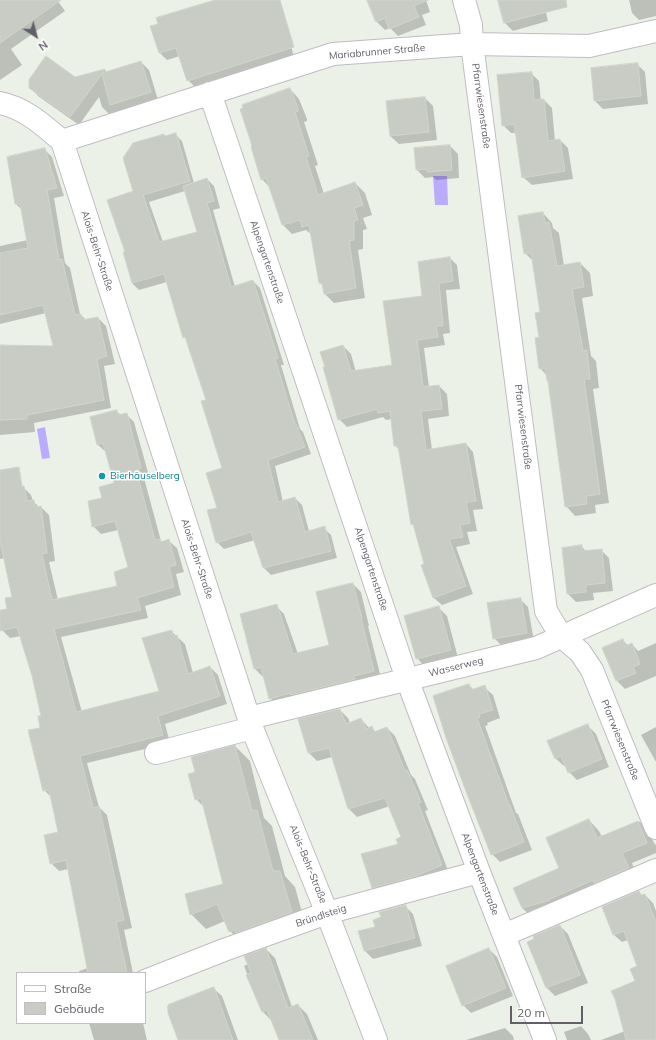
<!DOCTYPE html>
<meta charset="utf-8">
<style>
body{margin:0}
#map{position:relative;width:656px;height:1040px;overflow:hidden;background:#ecf1e8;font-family:Mulish,sans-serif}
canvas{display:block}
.legend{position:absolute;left:16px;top:972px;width:130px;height:52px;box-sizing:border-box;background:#fff;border:1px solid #c0bfc3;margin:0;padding:5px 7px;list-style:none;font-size:12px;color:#625f68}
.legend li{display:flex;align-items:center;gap:8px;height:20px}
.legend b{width:20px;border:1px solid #c0bfc3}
.north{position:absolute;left:16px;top:16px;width:40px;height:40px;-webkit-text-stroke:3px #fff;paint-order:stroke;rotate:144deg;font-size:11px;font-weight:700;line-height:16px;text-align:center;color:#625f68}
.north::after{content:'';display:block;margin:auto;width:14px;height:18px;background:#625f68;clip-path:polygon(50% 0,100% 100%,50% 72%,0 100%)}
.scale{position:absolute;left:510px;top:1006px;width:73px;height:18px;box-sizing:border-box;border:2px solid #625f68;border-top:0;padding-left:5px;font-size:12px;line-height:14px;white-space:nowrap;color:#625f68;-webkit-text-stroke:3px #fff;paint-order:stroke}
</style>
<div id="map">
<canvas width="656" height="1040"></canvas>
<ul class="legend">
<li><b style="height:5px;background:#fff"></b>Straße</li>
<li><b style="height:11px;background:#c9ccc4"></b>Gebäude</li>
</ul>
<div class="north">N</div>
<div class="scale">20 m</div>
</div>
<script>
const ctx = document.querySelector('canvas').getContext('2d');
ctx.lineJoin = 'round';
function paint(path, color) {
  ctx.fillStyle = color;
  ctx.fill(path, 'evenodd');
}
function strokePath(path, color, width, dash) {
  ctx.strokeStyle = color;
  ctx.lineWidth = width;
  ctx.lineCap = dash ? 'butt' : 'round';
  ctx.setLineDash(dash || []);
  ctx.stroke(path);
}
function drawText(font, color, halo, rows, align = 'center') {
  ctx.font = font + ' Mulish,sans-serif';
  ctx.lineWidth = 3;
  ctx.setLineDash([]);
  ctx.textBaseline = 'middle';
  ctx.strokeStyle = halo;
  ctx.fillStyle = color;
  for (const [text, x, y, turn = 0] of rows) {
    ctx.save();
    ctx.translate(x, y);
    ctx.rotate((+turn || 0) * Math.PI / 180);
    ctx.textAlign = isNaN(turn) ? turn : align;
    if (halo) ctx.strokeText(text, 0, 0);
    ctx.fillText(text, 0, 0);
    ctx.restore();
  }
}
paint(new Path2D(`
 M433,176H447L448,205H435Z
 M45,427L50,458L42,459L37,429Z`), '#baabfe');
paint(new Path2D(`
 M5,0H57L65,11L11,49L22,65L0,80V4Z
 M216,0H250L282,18L294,56L195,87L188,80L180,56L167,60L160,53Z
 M375,0H426L430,12L422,15L426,25L398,36L390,28L385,30L377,22L370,4Z
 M499,0H543L548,21L513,31L505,23Z
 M629,0H656V16L639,20L632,13Z
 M141,62L149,70L158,100L110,115L102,107L99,97L79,125L38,96L30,87L75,79L105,70L108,73Z
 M637,64L645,72L648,104L603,109L595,101Z
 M531,73L539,81L541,101L544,100L552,108L555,141L560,140L568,148L573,179L532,185L523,177L517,133H511L503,125Z
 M290,89L299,99L307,119V121L304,122L318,165L315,166L324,194L355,183L365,193L372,215L363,218L367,229L363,230V249L358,250L365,298L334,303L324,293L323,286L320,283L312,235L306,230L292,234L283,225L270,188L262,179Z
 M425,98L433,106L437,140L399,144L390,136L387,102Z
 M175,134L182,141L194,183L207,179L214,186L220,208L213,210L235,287L253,281L260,288L284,365H281L300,429L303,432L311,454L275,466L283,502L295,498L302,505L309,531L324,528L331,535L337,558L271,575L264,568L255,540L224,549L217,542L218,508L223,468L207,400L186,339L184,337L167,282L139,290L132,283L126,253L134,192L166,137ZM185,191L198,233L163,242L149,202Z
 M450,146L458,154L459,178L436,180L433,177L425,178L417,170Z
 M44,149L52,157L64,196L54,198L65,263L70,268L80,314L86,320L98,318L106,326L115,364L104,366L111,408L34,423L35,432L0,435V346L54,347L46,313L0,324V246L28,240L22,210L16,204L8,158Z
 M543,213L552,223L553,228L559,233L564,266L580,263L590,273L593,296L582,298L591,356L596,361L599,388L593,389L609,503L595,505L596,513L575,516L566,506L549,382L547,376L540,368L541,313L533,261L525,253Z
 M450,258L457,265L460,289L446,290L450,333L443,334L445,345L424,348L429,387L439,386L447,394L449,416L428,419L432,450L466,444L473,452L483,509L473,510L477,531L467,532L470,544L456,547L473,594L442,605L434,598L415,528L412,524L399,450L395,445L392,419L386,420L383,417L347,427L339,419L326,367L343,346L351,354L356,372L393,366L423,297Z
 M116,411L121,415L126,414L134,422L149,476L144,478L161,541L162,542L169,541L177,548L184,572L176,574L181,595L145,606L148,618L61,637L82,712L160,692L171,631L185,644L193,673L210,667L218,675L227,704L165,724L170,743L87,763L99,807L107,815L132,928L124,930L133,973H80L79,971L88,968L69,869L59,871L51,863L59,833L52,798L44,790L41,728L42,716L33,675L21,636L10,638L2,630L0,622V611L8,610L13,598L5,558L0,559V492L23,487L31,495L33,501L39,507H41L49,515L55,561L49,562L58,600L119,587L130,568L118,530L101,534L93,526L103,499L115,484L107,453L98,445Z
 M581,546L587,552L601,550L609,558L613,591L593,593L594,600L576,602L568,594Z
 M353,584L361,592L369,626H368L381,678L278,706L270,698L264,676L263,677L255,669L276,606L284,614L298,654L330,646Z
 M520,599L528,607L534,641L502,646L494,638Z
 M439,608L447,616L458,658L425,667L417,658Z
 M623,640L628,646L632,644L638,651L656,643V676L625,689L617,681L604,648Z
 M469,685L474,690L484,687L493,695L500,718L487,723L488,725L485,726L516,813L518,814L532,850L500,862L492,854Z
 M340,710L348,718L350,723L361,719L369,728H372L377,733L387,728L395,736L411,775L415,779L428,810L425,811L449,873L380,896L372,888L403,837L390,806L357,817L349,809L332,757L317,761L309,753Z
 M588,726L596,734L609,767L577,780L569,772L566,765L564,766L555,758Z
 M656,727V762L641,735Z
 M235,746L250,761L264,818L272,826L285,876L295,887L306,927L245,946L230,931L225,921L206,929L191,914L225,885L205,808L196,799L197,773Z
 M589,820L599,831L602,837L639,821L649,832L654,843L656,845V853L632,863L638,878L533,918L522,908L561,868Z
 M639,892L642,896L645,895L653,903L656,911V1040H601L625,1031L644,979L628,940L622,942L614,935L604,907Z
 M405,906L413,914L422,946L373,959L365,951L359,932L376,927Z
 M560,926L568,934L588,983L555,996L547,988L528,942Z
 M266,949L275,958L292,1007L298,1005L307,1014L318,1040H280L271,1020L262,1011L244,966L248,964Z
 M489,949L497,957L513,996L471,1013L463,1005Z
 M214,989L222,996L238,1040H180L167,1007Z
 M89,1023H143L147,1040H94Z
 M581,1026L588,1034L591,1040H567L564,1032Z
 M505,1028L513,1036L514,1040H466Z`), '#0003');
const building = new Path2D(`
 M0,0H61L0,43Z
 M215,0H280L294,47L187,81L176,48L159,53L150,26L158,24L156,18Z
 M367,0H428L414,6L419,17L389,29L385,18L376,22Z
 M498,0H566L567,7L504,23Z
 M46,56L75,77L105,69L102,73L141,61L151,92L110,105L102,74L70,117L29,88V80Z
 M638,63L641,96L594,101L591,68Z
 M532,72L534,100L544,99L548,141L560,139L565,171L522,178L514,124L502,126L497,75Z
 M290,88L298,108V111L295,112L309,156L306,157L318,195L355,182L363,205L354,208L358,220L354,221V240L349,241L356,288L324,294L322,283H319L309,225L302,227L300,220L282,225L266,178L261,180L251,147L252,146L240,109L243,108L242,105Z
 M425,97L429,132L390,136L386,101Z
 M176,133L190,181L143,195L159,242L197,232L183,186L207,178L214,201L207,203L231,287L253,280L278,358L275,359L295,424H296L305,447L268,460L278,502L295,497L305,532L325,526L331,551L263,568L251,532L216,543L207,510L217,508L206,473L222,468L201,401L206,400L185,337L183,338L164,274L132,283L123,252H125L107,200L133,191L123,158L133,143L164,134L165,136Z
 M450,145L452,170L427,172V169L416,170L414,148Z
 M45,148L57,188L47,190L59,260L62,259L75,315L81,314L82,320L98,317L107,356L97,359L104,400L27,415V419L0,420V345L53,346L43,305L0,315V253L28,248L20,204H15L7,157Z
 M543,212L545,223L549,222L557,266L580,262L584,287L572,289L583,351L587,350L590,379H584L600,494L586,496L587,504L565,507L548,381H547L545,368L539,369L535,338L539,337L535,313L540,312L531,253L524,254L518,216Z
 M450,257L453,281L439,283L443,326H436L438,337L417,340L423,387L439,385L442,409L421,411L426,450L466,443L476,501L466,502L470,523L460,525L463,537L449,539L466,586L433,598L421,565L424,564L413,524L411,525L398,446H394L390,411L378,413L377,409L338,420L323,367H325L320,352L343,345L351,371L392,365L383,301L422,296L418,262Z
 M117,410L118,415L127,413L141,468L136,470L155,540L160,539L161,542L169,539L176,565L169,567L174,587L137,598L141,610L54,629L65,669L76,712L159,691L142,638L172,630L173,636L177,635L188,674L210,666L220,696L158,716L163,735L80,756L93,808L99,806L124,920L116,922L127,973H88L66,860L50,864L44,835L58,832L49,790L43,791L28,730L40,728L38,716H41L32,676L17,627L0,631V610L7,609L5,598L12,597L0,541V470L19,467L22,486H24L27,501L34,500L35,507L41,506L47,553L42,554L52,600L117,586L114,572L128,567L115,521L92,527L88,501L102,498L99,487L114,483L103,443L97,445L90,417Z
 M582,545V551L602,549L605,583L586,585V592L567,594L562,548Z
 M353,583L362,618H361L374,671L354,676L355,679L291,695L290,693L269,699L261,667L254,669L240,614L277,604L293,654L329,645L316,592Z
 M521,598L527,633L493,639L487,603Z
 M439,606L451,650L416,659L404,616Z
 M623,639L625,646L632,643L640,664L633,667L636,673L616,681L602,648Z
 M469,684L471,690L485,685L493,710L479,714L480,717L477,718L509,805H510L524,842L491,855L467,794L446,738L433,696Z
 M340,709L346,724L361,718L366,729L372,726L374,732L387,727L405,771L407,770L421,802L418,803L442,865L413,877L372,888L361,854L398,844L396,839L401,837L385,798L348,809L329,748L308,753L298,719Z
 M588,724L602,759L568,773L561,756L555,759L547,741Z
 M235,745L252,811L257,810L273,871H280L292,912L236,933L235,930L229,932L217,904L190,915L185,894L223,884L201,798L195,800L188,774L195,772L191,757Z
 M589,819L597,838L638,821L647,843L622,853L629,868L594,883L593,880L550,899V900L522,908L513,888L559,868L546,838Z
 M639,891L641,895L645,894L656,922V1040H626L615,999L611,991L635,981L630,969L637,966L624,931L613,935L602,907Z
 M406,905L415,938L364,951L358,931L375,927L373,920L381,917L379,912Z
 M560,925L580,975L546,988L527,942L534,939L533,936Z
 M266,948L288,1008L298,1004L313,1040H279L267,1010L262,1012L246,975L251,973L244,956Z
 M489,948L506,988L462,1006L446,966Z
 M214,987L233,1040H178L168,1013V1005Z`);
paint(building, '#c9ccc4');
strokePath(building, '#cfd6c6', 1);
const street = new Path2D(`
 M464,0L471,25L472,44L546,611L561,636L580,652L592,670L656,828
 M210,93L407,679L479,872L545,1040
 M0,103C25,108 43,125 62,141L252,728L327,913L376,1040
 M62,141L333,54L472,44L589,46L656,31
 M249,718L536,648L656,595
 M156,753L252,728
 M504,935L656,870
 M145,981L224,950L327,913L479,872`);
strokePath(street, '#bfbcc3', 24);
strokePath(street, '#fff', 22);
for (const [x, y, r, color] of [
 [102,476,4,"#0f9aa8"]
]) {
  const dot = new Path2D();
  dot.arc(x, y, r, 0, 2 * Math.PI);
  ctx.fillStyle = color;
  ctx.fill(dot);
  strokePath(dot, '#fff', 1.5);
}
drawText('10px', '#625f68', '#fff', [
 ["Mariabrunner Straße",377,52,-5],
 ["Pfarrwiesenstraße",481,106,82],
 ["Alois-Behr-Straße",97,251,72],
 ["Alpengartenstraße",267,262,71],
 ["Pfarrwiesenstraße",523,427,83],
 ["Alois-Behr-Straße",197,559,72],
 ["Alpengartenstraße",371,569,72],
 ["Wasserweg",456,667,-14],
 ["Pfarrwiesenstraße",620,740,68],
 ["Alois-Behr-Straße",308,864,68],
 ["Alpengartenstraße",480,874,69],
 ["Bründlsteig",321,916,-18]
]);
drawText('10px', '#0d838f', '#fff', [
 ["Bierhäuselberg",110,476]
], 'left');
</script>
